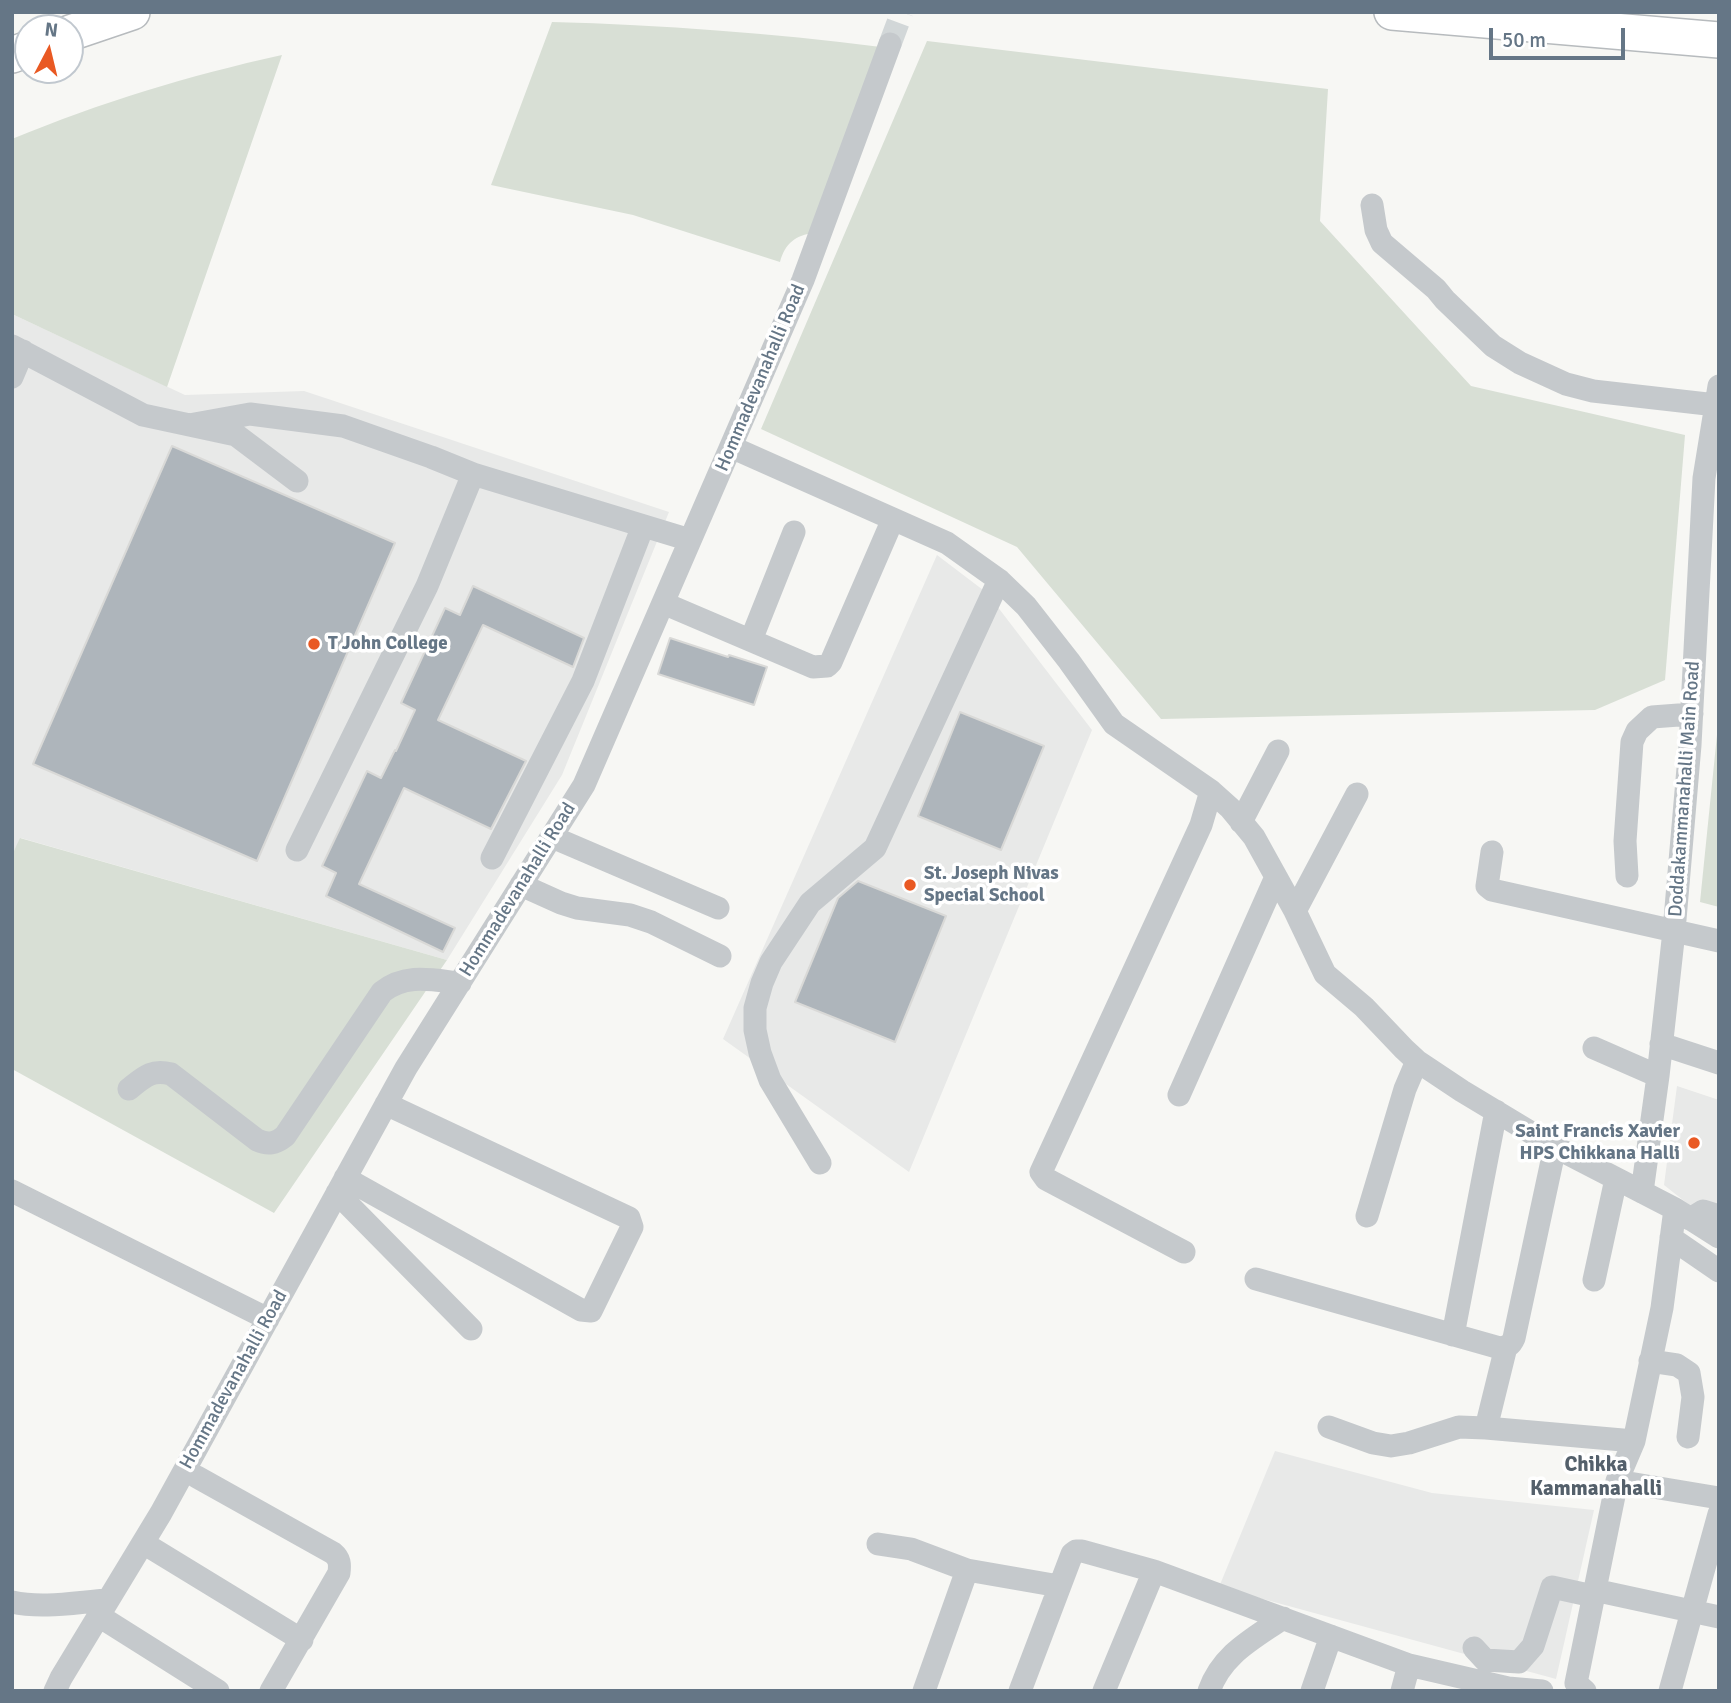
<!DOCTYPE html>
<style>
body{margin:0}
#map{position:relative;width:1731px;height:1703px;overflow:hidden;background:#f7f7f4;font-family:Signika,sans-serif}
canvas{display:block}
.frame{position:absolute;inset:0;border:14px solid #657686;pointer-events:none}
.north{position:absolute;left:14px;top:14px;width:70px;height:70px;box-sizing:border-box;background:#fff;border:2px solid #c1c8cf;border-radius:50%;rotate:7deg;font-size:19px;font-weight:700;line-height:28px;text-align:center;color:#657686}
.north::after{content:'';display:block;margin:auto;width:24px;height:32px;background:#e95923;clip-path:polygon(50% 0,100% 100%,50% 72%,0 100%)}
.scale{position:absolute;left:1489px;top:28px;width:136px;height:32px;box-sizing:border-box;border:4px solid #657686;border-top:0;padding-left:9px;font-size:21px;line-height:24px;white-space:nowrap;color:#657686;-webkit-text-stroke:5px #fff;paint-order:stroke}
</style>
<div id="map">
<canvas width="1731" height="1703"></canvas>
<div class="frame"></div>
<div class="north">N</div>
<div class="scale">50 m</div>
</div>
<script>
const ctx = document.querySelector('canvas').getContext('2d');
ctx.lineJoin = 'round';
function paint(path, color) {
  ctx.fillStyle = color;
  ctx.fill(path, 'evenodd');
}
function strokePath(path, color, width, dash) {
  ctx.strokeStyle = color;
  ctx.lineWidth = width;
  ctx.lineCap = dash ? 'butt' : 'round';
  ctx.setLineDash(dash || []);
  ctx.stroke(path);
}
function drawText(font, color, halo, rows, align = 'center') {
  ctx.font = font + ' Signika,sans-serif';
  ctx.lineWidth = 7;
  ctx.setLineDash([]);
  ctx.textBaseline = 'middle';
  ctx.strokeStyle = halo;
  ctx.fillStyle = color;
  for (const [text, x, y, turn = 0] of rows) {
    ctx.save();
    ctx.translate(x, y);
    ctx.rotate((+turn || 0) * Math.PI / 180);
    ctx.textAlign = isNaN(turn) ? turn : align;
    if (halo) ctx.strokeText(text, 0, 0);
    ctx.fillText(text, 0, 0);
    ctx.restore();
  }
}
paint(new Path2D(`
 M12,314L185,395L304,391L669,512L562,775L447,960L21,838L12,855Z
 M937,555L987,593L1092,730L909,1172L723,1039Z
 M1677,1086L1719,1100V1225L1712,1223L1664,1185Z
 M1275,1451L1432,1493L1594,1510L1556,1679L1219,1587Z`), '#e8e9e8');
paint(new Path2D(`
 M552,22C664,25 770,33 881,47L814,233C796,235 785,243 780,262L633,215L491,185Z
 M927,41L1328,89L1320,221L1471,386L1685,435L1665,680L1595,710L1161,719L1017,547L761,429Z
 M282,55L167,387L12,314V139C102,102 187,76 282,55Z
 M1718,725H1719V907L1700,902Z
 M20,838L447,960L274,1213L12,1069V855Z`), '#d8dfd5');
const building = new Path2D(`
 M172,446L395,543L257,861L33,764Z
 M473,586L584,638L573,667L483,625L438,720L526,761L491,829L404,788L359,884L455,928L443,952L326,896L336,873L322,866L367,771L381,778L395,750L396,751L415,710L401,703L445,608L460,615Z
 M670,638L728,657L729,655L767,667L754,705L658,674Z
 M960,712L1044,746L1001,850L918,816Z
 M858,881L946,916L895,1042L795,1002L838,898Z`);
paint(building, '#aeb5bb');
strokePath(building, '#d9d9d7', 2);
strokePath(new Path2D(`
 M890,44L902,12`), '#d2d7d8', 23, [23, 11]);
const highway = new Path2D(`
 M1392,12L1719,40
 M70,33L132,12
 M12,55L28,49`);
strokePath(highway, '#b7bbbe', 38);
strokePath(new Path2D(`
 M1372,205L1376,230L1382,243L1436,289L1445,300L1493,346L1520,363L1566,384L1593,391L1716,405
 M12,346L143,415L236,435L297,481
 M12,377L23,351
 M189,425L250,414L343,426L431,457L473,474L427,586L297,850
 M731,447L947,543L999,580L1026,606L1069,661L1114,724L1211,791L1230,808L1254,837L1295,911L1325,974L1364,1007L1404,1049L1417,1061L1462,1091L1555,1147L1675,1209L1719,1237
 M473,474L690,540
 M663,603L813,667L827,666L831,662L893,519
 M751,640L794,532
 M1241,822L1278,751
 M552,837L718,908
 M1492,852L1487,886L1492,890L1719,941
 M492,858L583,681L643,526
 M1627,876L1625,841L1632,742L1637,731L1652,717L1692,714
 M521,885L561,903L577,908L630,915L651,922L720,956
 M1295,911L1357,794
 M1661,1044L1719,1063
 M1594,1048L1658,1076
 M129,1089C144,1077 151,1069 171,1074L257,1140C268,1145 275,1144 285,1136L382,992C406,973 432,980 460,983
 M1179,1095L1276,877
 M820,1163L770,1080L760,1053L755,1030V1008L762,983L771,962L810,903L875,848L999,580
 M345,1178L581,1310L591,1311L632,1227L629,1218L386,1104
 M12,1191L268,1319
 M1642,1192L1658,1076L1674,931L1690,745L1704,478L1719,386
 M337,1193L471,1329
 M1367,1216L1405,1089L1417,1061
 M1690,1219L1703,1211L1719,1216
 M1671,1238L1719,1271
 M1184,1252L1046,1179L1041,1172L1201,825L1211,791
 M1256,1279L1500,1348C1508,1347 1511,1345 1514,1338L1555,1147
 M1594,1280L1616,1179
 M1453,1335L1496,1111
 M1650,1361L1677,1365L1689,1373L1693,1397L1688,1437
 M1329,1427L1373,1443L1391,1446L1409,1443L1459,1427L1486,1428L1634,1441
 M1486,1428L1506,1347
 M197,1477L333,1553C340,1559 340,1564 339,1573L271,1691
 M1617,1481L1719,1498
 M878,1544L911,1549L967,1570L1059,1586
 M153,1549L302,1640
 M1594,1590L1719,1617
 M12,1602C43,1609 77,1602 108,1600
 M99,1616L218,1691
 M1474,1648L1485,1660L1519,1662L1533,1646L1552,1587L1593,1596
 M55,1691L61,1678L161,1513L406,1068L584,785L803,280L890,44
 M924,1691L967,1570
 M1020,1691L1072,1554L1076,1551H1082L1154,1571L1409,1665L1508,1688L1542,1691
 M1104,1691L1154,1571
 M1209,1691C1222,1654 1253,1639 1283,1618
 M1312,1691L1331,1636
 M1402,1691L1409,1665
 M1585,1691L1576,1683L1617,1481L1634,1441L1662,1308L1675,1209
 M1670,1691L1719,1514`), '#c5c9cc', 23);
strokePath(highway, '#fff', 35);
for (const [x, y, r, color] of [
 [314,644,7,"#e95923"],
 [910,885,7,"#e95923"],
 [1694,1143,7,"#e95923"]
]) {
  const dot = new Path2D();
  dot.arc(x, y, r, 0, 2 * Math.PI);
  ctx.fillStyle = color;
  ctx.fill(dot);
  strokePath(dot, '#fff', 2.5);
}
drawText('19px', '#657686', '#fff', [
 ["Hommadevanahalli Road",761,378,-67],
 ["Doddakammanahalli Main Road",1685,789,-86],
 ["Hommadevanahalli Road",518,890,-58],
 ["Hommadevanahalli Road",234,1380,-61]
]);
drawText('bold 19px', '#657686', '#fff', [
 ["T John College",328,644],
 ["St. Joseph Nivas",924,874],
 ["Special School",924,896],
 ["Saint Francis Xavier",1680,1132,"right"],
 ["HPS Chikkana Halli",1680,1154,"right"]
], 'left');
drawText('bold 21px', '#54606b', '#fff', [
 ["Chikka",1596,1465],
 ["Kammanahalli",1596,1489]
]);
</script>
